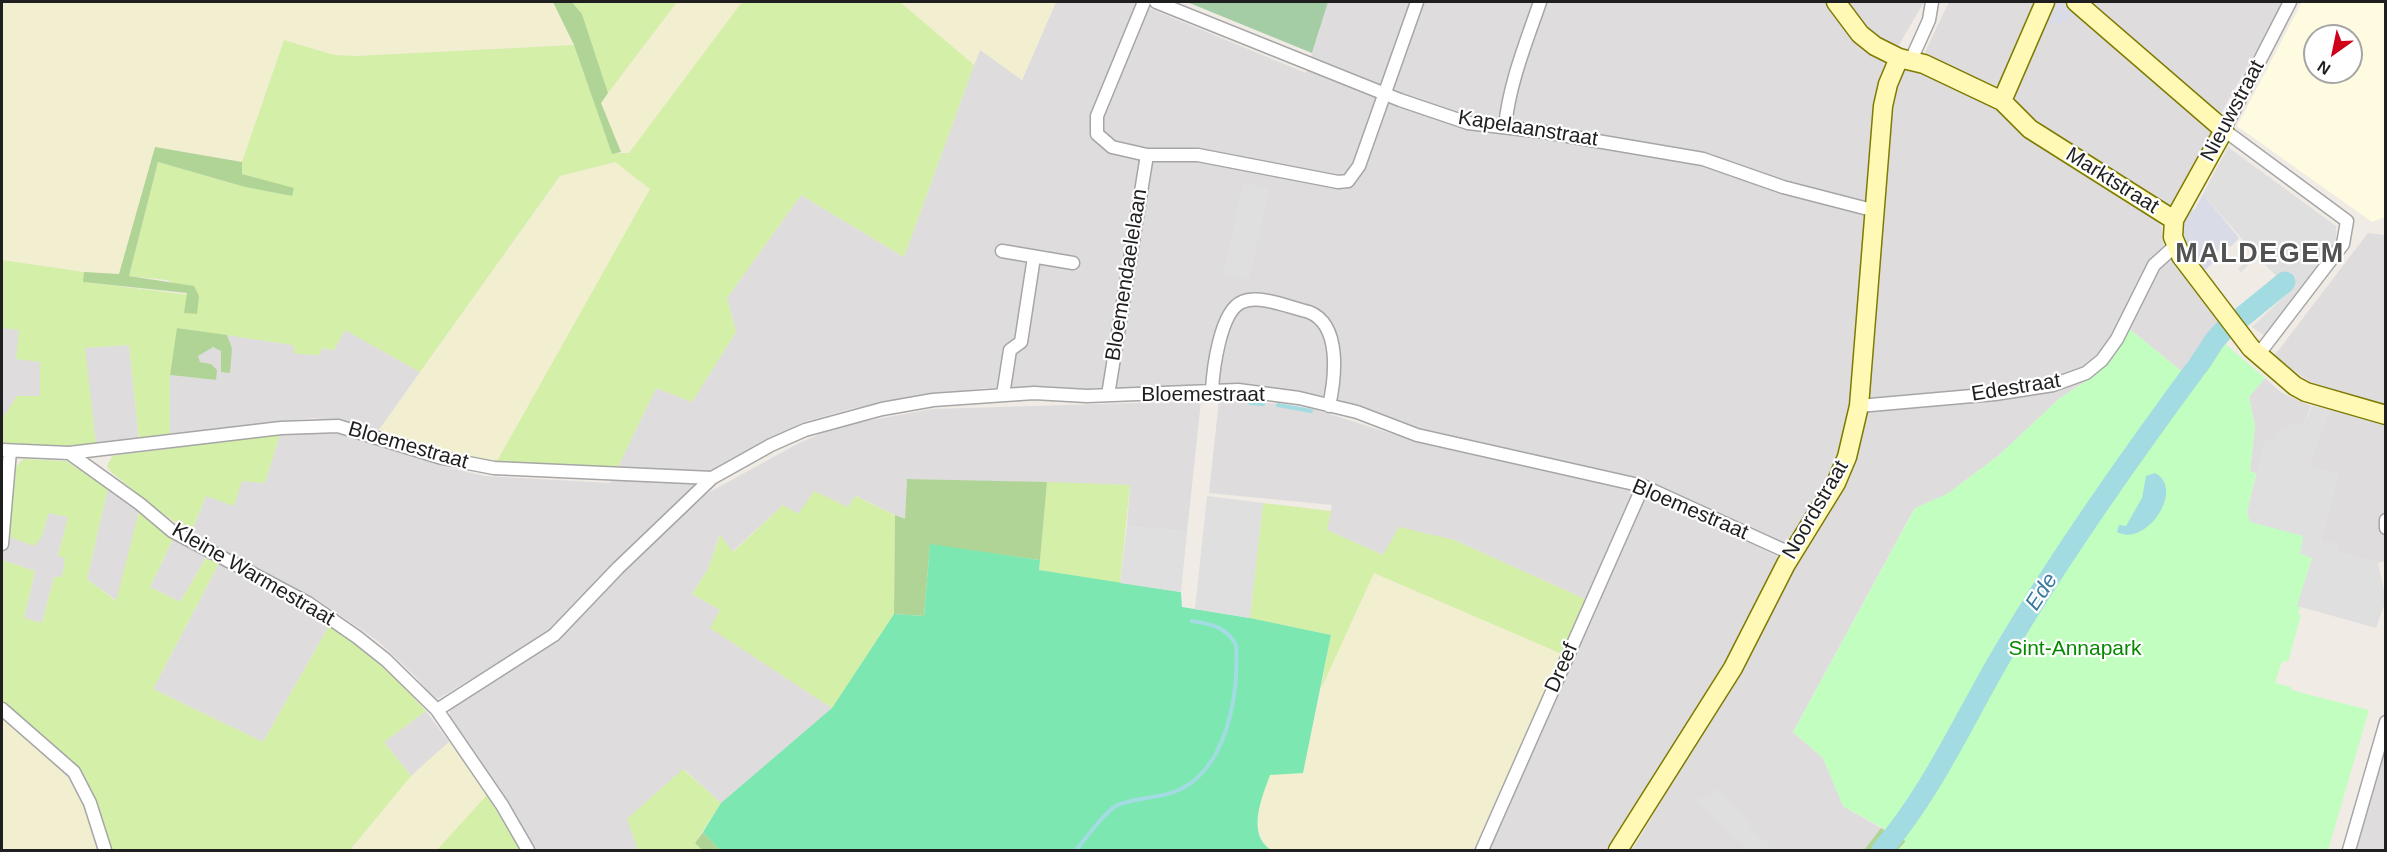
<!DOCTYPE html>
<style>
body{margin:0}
#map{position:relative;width:2387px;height:852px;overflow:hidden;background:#f1ebe5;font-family:Arial,sans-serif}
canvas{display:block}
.frame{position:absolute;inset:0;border:3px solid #1f1f1f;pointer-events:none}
.north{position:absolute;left:2303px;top:24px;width:60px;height:60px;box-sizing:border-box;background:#fff;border:2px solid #a5a5a5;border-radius:50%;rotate:213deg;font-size:16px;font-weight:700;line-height:24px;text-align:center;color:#1f1f1f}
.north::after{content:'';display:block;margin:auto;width:21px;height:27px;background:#cf001a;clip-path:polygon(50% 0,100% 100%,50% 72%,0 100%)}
</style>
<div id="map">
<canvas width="2387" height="852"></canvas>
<div class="frame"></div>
<div class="north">N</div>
</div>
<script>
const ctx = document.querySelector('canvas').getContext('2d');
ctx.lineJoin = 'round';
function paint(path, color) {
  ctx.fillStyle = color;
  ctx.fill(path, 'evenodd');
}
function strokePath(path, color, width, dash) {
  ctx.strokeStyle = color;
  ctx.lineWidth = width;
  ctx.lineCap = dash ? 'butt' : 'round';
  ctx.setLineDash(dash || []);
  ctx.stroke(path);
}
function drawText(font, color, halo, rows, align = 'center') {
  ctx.font = font + ' Arial,sans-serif';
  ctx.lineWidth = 4.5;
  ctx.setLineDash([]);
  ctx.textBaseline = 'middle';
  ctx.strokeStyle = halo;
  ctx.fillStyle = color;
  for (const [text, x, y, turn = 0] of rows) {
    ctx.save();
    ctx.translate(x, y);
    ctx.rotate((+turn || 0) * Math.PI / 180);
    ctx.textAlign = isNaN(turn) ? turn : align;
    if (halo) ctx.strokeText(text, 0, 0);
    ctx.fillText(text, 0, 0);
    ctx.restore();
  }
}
paint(new Path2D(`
 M1056,2H1134L1306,73L1328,2H1826L1840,21L1889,61L1852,414L1842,459L1790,548L1645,482L1583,466L1470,444L1284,390L1242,384L1125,389L983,388L854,408L803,422L706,474L698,488L552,631L434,701L418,679L379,642L315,598L191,533L206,496L242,480L265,483L280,434H342L445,467L485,476L610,483L656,388L692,402L736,332L727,298L801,195L904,257L980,49L1022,80Z
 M1847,2H1924L1896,50L1864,26Z
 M1949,2H2283L2213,128L2172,208L2104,167L1999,94L1953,73L1925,52Z
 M1901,66L1969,93L2011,115L2156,215L2162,229L2164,250L2218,315L2222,325L2211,335L2185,374L2127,327L2098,373L2060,398L1998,456L1947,494L1914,509L1793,732L1823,758L1843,806L1881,828L1864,850H1632L1742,669L1771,604L1860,446L1865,410L1887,131Z
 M2368,233L2385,235V407L2314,385L2274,356Z
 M2,328L20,330L40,362V396H17L2,419Z
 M344,329L420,372L379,430L352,423L313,418L170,434V375L216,380L211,364L200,362L198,356L208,347L218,348L221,351V371L232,348L227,335L293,345L320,355L322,348L334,350Z
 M129,345L139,439L96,445L84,348Z
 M2265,378L2282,393L2311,406L2302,427L2256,473L2250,472L2255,427L2249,397Z
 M1219,400L1284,404L1317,410L1424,444L1633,491L1587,600L1454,540L1399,528L1383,555L1327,530L1332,505L1209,493Z
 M1201,401L1187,532L1127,526L1130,485L907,479L905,520L856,496L848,507L798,514L783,505L732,552L719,536L708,569L692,594L720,610L711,628L832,708L721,803L684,769L628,819L638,850H536L515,813L450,720V708L552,643L649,545L708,493L799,443L839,426L932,409Z
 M2330,409L2385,421V561L2378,563L2337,552L2339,545L2320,541L2338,475L2308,466Z
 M108,488L139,511L117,601L87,579Z
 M1643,492L1677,505L1784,560L1746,633L1608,850H1490Z
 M49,512L69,517L58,555L66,558L62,578L54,577L42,623L24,618L35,571L2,560V554L7,536L41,538Z
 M173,539L206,558L180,602L150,587Z
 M219,563L303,606L330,624L263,742L153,689Z
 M426,711L449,742L411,776L384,742Z
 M2385,742V850H2356L2360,837Z`), '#dedcdd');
paint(new Path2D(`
 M2302,2H2385V217L2372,222L2237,126ZM2315,36H2351V72H2315Z`), '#fffbe0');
paint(new Path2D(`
 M2,2H553L574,45L356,56L334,55L284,40L242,162L155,147L119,275L84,272L2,260Z
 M677,2H742L629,153L621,152L601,103Z
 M900,2H1056L1022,80L980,50L974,65Z
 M615,162L650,189L496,463L449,453L379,430L561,176Z
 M1374,573L1562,654L1473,850H1271L1265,847L1257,827L1261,799L1270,775L1303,772L1321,689Z
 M2,719L54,762L70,781L83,803L97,850H2Z
 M449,742L487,795L437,850H351L411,776Z`), '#f1efcf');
paint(new Path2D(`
 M572,2H677L608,93L582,14Z
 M742,2H900L974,65L904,257L801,195L727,298L736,332L692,402L656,388L617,469L496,463L650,189L615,162L560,176L420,372L345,330L334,350L322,348L320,355L295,354L293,345L178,328L170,375V434L139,439L129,345L85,348L96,445L63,448L2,443V419L17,396H40V362L16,359L19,330L2,328V260L84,272V282L199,296L167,280L129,276L158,162L245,187L292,196L262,180L242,174V162L284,40L334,55L356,56L574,45L612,153H629Z
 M280,434L265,483L242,481L234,506L206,496L191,533L152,506L111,472L107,466L112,456Z
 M23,459L66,461L108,488L87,579L116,601L139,511L173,539L150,587L180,602L206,558L219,563L153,689L263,742L330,624L380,662L426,711L384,742L411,776L350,850H111L84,776L71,760L2,702V560L35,571L24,618L42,623L54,577H62L65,558L58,556L68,517L49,513L41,538L34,546L7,536L15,468Z
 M1047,482L1130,485L1120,583L1039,570Z
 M814,491L848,507L855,496L895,515L894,614L832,708L710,628L720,610L692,594L708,569L720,535L733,552L783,505L798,514Z
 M1263,503L1331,511L1327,530L1383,555L1399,527L1454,540L1587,600L1562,654L1374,573L1321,689L1331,635L1250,618Z
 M683,769L721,803L695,843L702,850H638L627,819Z
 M487,795L520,850H437Z`), '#d4efa7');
paint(new Path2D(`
 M553,2H572L582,14L608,93L601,103L621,152L612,154L574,45Z
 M155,147L242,162V174L294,188L292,196L245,187L158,162L129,276L194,286L199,296L197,314L184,313L187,293L83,282L84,272L119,274Z
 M177,328L227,335L232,348L230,373L221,372V351L213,347L198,356L200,362L211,364L217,370L216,380L170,375Z
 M907,479L1047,482L1040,560L930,545L924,616L894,614L895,515L905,519Z
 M1881,828L1906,841L1898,850H1864Z
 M703,832L720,850H702L695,843Z`), '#b0d496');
paint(new Path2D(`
 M1187,2H1328L1312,53Z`), '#a4cca5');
paint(new Path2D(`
 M2222,325L2230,335L2223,342L2265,378L2249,397L2255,427L2250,472L2256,473L2247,512L2303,536L2312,558L2298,606L2300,607L2298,614L2301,615L2288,662L2282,661L2275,683L2291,687V690L2369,710L2328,850H1898L1906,841L1843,806L1823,758L1793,732L1915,508L1947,494L1998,456L2060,398L2098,373L2127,327L2185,374L2211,335Z`), '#c2febf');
paint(new Path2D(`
 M930,544L1040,560L1039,570L1181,592L1182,607L1250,618L1331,635L1303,773L1270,775C1262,797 1246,834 1271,850H720L703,832L721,803L832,708L894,614L924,616Z`), '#7ce7b0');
paint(new Path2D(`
 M2228,147L2336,226V246L2268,338L2252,327L2291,290L2257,257L2241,272L2238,269L2254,253L2203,194Z
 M1243,183L1270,188L1249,280L1223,274Z
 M2312,406L2330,409L2308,466L2338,475L2320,541L2339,545L2337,552L2378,563L2386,600L2376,628L2297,606L2312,558L2300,554L2303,536L2250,522L2247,512L2265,438L2275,441L2280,425L2288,427L2290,421L2302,427Z
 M1207,496L1263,503L1250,618L1195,609Z
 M1127,526L1187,532L1181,592L1120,583Z
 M1716,788L1753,822L1749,826L1775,850H1749L1697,802L1701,796L1707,799Z`), '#dfdfdf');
paint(new Path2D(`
 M2053,2H2059L2075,15L2064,23H2044Z
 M2203,194L2239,238L2230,247L2225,242L2221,249L2220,248L2213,257L2209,258L2213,263L2203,272L2178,237L2186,212L2195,209Z`), '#d9dbe7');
paint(new Path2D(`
 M2155,473C2186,489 2146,548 2117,532L2119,525L2126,526L2142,498L2146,476Z`), '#a2dce2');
strokePath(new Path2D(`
 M1250,403L1263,404
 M1278,405L1311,411
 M1076,850C1086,839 1103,813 1116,806C1127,799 1158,798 1174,792C1227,772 1239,696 1236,645C1226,627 1212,624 1192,621`), '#a2dce2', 4);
strokePath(new Path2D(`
 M2242,317L2285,282
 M2198,366L2215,340L2224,330
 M1882,850C1932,792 1964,719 2003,653C2061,555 2126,463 2194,371`), '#a2dce2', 21);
const street = new Path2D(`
 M1144,2L1097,116V134L1112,147L1147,155H1198L1338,182L1348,181L1359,166L1417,2
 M1156,2L1400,100L1468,123L1544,132L1703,159L1783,187L1876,211
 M1911,60L1929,20L1932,2
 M1505,127C1509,84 1526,43 1540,2
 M1002,251L1073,263
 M2258,355L2343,244L2347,221L2224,130L2290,2
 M1212,391C1213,370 1220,311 1242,302C1260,294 1291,308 1309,312C1342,325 1335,379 1329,406
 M1003,395L1010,350L1021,342L1034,257
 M1108,395L1147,155
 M1859,406L1995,394L2053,385L2086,373L2102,360L2117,339L2154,265L2175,246
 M2,450L69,453L140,504L172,531L308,603L357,637L386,660L437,710L502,805L528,850
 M69,453L281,428L338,426L442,458L494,468L712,478
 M2386,520V528
 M2,544L10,451
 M2,709L74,772L90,803L105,850
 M437,710L554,635L618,568L712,478L771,445L805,430L882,409L933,400L1034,393L1087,396L1238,390L1299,398L1357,412L1417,435L1643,486L1792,554
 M1482,850L1643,486
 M2349,850L2386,722`);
const secondary = new Path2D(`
 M1836,2L1860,34L1875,46L1899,58L1924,64L2002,101L2030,129L2174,220
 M2076,2L2224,130L2174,220L2173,237L2181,256L2251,348L2295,386L2306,392L2386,415
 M2002,101L2045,2
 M1618,850L1733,668L1786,564L1836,483L1847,457L1859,406L1883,106L1888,84L1899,58`);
strokePath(street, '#a6a6a6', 15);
strokePath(secondary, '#7d7b00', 21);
strokePath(street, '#fff', 12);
strokePath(secondary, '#fff9b5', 18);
drawText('21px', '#1f1f1f', '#fff', [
 ["Nieuwstraat",2233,111,-62],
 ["Kapelaanstraat",1528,129,9],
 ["Marktstraat",2112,181,32],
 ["Bloemendaelelaan",1127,275,-81],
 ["Edestraat",2016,388,-9],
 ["Bloemestraat",1203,395],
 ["Bloemestraat",408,446,16],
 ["Bloemestraat",1690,510,23],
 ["Noordstraat",1816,510,-60],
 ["Kleine Warmestraat",253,575,30],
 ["Dreef",1562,668,-66]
]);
drawText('21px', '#078902', '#fff', [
 ["Sint-Annapark",2075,649]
]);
drawText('italic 22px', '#3b7aa0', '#fff', [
 ["Ede",2042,592,-57]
]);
ctx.letterSpacing = '1.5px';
drawText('bold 27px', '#525252', '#fff', [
 ["MALDEGEM",2260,255]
]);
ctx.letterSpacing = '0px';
</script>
